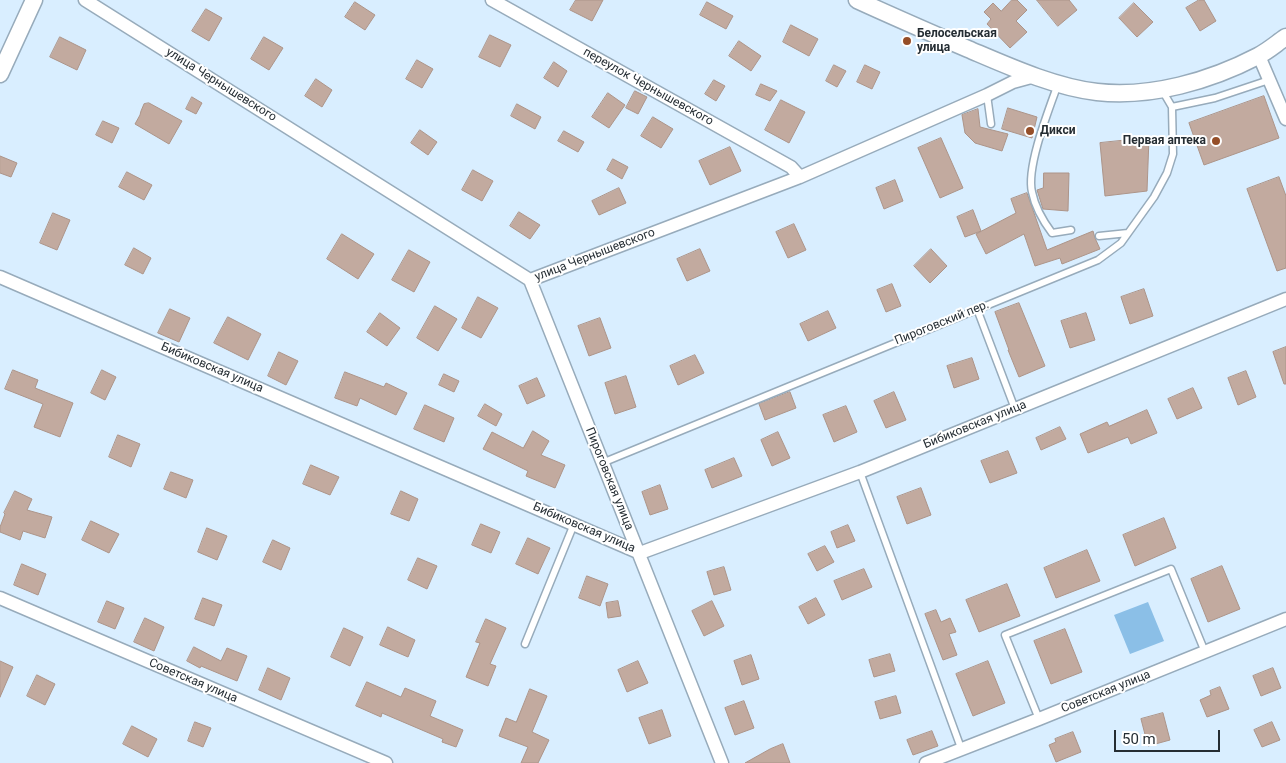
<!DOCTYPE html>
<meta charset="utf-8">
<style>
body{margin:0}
#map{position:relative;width:1286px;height:763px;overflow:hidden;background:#d9eeff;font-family:Roboto,sans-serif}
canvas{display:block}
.scale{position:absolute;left:1114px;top:730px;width:106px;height:22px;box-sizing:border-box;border:2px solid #252d33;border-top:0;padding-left:6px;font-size:15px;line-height:18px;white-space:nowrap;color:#252d33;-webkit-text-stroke:4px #fff;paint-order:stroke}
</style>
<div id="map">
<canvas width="1286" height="763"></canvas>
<div class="scale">50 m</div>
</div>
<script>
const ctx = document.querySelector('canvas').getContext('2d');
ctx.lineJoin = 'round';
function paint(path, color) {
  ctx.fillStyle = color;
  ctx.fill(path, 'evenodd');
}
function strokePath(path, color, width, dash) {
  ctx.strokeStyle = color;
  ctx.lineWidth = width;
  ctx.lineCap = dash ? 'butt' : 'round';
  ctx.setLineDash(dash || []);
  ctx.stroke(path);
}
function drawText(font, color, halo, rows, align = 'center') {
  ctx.font = font + ' Roboto,sans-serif';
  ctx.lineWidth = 4;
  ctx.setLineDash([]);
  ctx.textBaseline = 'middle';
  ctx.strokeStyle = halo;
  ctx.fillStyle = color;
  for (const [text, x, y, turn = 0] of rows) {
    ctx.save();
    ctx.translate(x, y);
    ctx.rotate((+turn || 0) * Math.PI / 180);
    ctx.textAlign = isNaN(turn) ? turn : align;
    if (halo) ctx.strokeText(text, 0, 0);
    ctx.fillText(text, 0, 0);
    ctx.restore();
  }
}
paint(new Path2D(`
 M1148,602L1164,641L1130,654L1114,615Z`), '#8bbfe7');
const building = new Path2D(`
 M576,0H603L592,21L570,10Z
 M1012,0H1017L1027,10L1016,21L1027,32L1010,48L987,24L991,19L984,12L993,3L1001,11Z
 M1037,0H1069L1077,10L1058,26Z
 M1199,0H1204L1216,21L1200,31L1186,8Z
 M355,2L375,15L365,30L345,17Z
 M707,2L733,16L726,29L700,15Z
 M1134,3L1153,22L1137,37L1119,18Z
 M206,9L222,18L209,41L192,31Z
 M791,25L818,39L809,56L783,42Z
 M490,35L511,45L500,67L479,57Z
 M60,37L86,50L77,70L50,57Z
 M264,37L283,48L269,70L251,59Z
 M739,41L761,56L751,71L729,56Z
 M417,60L433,69L422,88L406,79Z
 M554,62L567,71L558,87L544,78Z
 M834,65L846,71L837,87L826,81Z
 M865,65L880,72L872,89L857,82Z
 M316,79L332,90L322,107L305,96Z
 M714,80L725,86L716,101L705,94Z
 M761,84L777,91L770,101L756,95Z
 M635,91L647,97L638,114L626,108Z
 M608,93L625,105L609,128L592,117Z
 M1264,96L1279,138L1204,165L1189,123Z
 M192,97L202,103L196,114L186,109Z
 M781,100L805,112L789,143L765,130Z
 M149,103L182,121L169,144L135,124L140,115L141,111L144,104Z
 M517,104L541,117L535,129L511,116Z
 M1008,108L1037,117L1032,138L1002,129Z
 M978,109L980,127L1008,134L1002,151L975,143L965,133L962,115Z
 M653,117L673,129L661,148L641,136Z
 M103,121L119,128L112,143L96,135Z
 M420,130L437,142L428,155L411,143Z
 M564,131L584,142L578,152L558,141Z
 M941,138L963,188L940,198L918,148Z
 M1149,138L1147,191L1105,196L1100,143Z
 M730,147L741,171L710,185L699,161Z
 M0,156L17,163L11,177L0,173Z
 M613,159L628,167L622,179L607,170Z
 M473,170L493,181L482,201L462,190Z
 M127,172L152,185L144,200L119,187Z
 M1044,173H1069L1068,211L1043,209L1037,190L1043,188Z
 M1279,177L1286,196V268L1277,271L1247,189Z
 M895,180L903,201L884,209L876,188Z
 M619,188L626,203L599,215L592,201Z
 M1027,193L1047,250L1093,231L1095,238L1100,249L1062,264L1060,258L1035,266L1024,234L986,254L976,234L1016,213L1011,199Z
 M973,210L981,231L965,237L957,217Z
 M519,212L540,225L530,239L510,226Z
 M53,213L70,220L57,250L40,243Z
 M794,224L806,250L788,258L776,232Z
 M342,234L374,254L358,279L327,259Z
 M134,248L151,258L143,274L125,265Z
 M700,249L710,271L687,281L677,259Z
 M931,249L947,266L930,283L914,266Z
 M409,250L430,262L414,292L392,280Z
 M892,284L901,306L886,312L877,290Z
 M1144,289L1153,316L1130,324L1121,297Z
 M478,297L498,308L481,338L462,328Z
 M1019,303L1045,366L1019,377L1008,350H1009L995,312Z
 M435,306L457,319L438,351L417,338Z
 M170,309L190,318L179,342L158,333Z
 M828,311L836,328L808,341L800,324Z
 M380,313L400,328L387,346L367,332Z
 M1086,313L1095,340L1070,348L1061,321Z
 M228,317L261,334L248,360L214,343Z
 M600,318L611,348L589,356L578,326Z
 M1286,347V384H1284L1273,352Z
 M279,352L298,361L286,385L268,376Z
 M695,355L704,373L678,385L670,366Z
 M972,358L979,379L954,388L947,366Z
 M13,370L38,380L35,388L73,403L60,437L34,427L43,404L5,389Z
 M102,370L116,377L105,400L91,393Z
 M1246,371L1256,397L1238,405L1228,378Z
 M345,372L384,387L386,383L407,393L396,415L360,398L357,406L335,398Z
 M444,374L459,381L454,392L439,385Z
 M626,376L636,407L615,414L605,383Z
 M537,378L545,396L527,404L519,386Z
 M1193,388L1202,408L1177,419L1168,399Z
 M790,392L796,408L765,420L759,404Z
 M894,392L906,420L886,428L874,401Z
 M485,404L502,414L496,426L478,416Z
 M425,405L454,418L444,442L414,429Z
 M846,406L857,432L834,442L823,415Z
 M1147,410L1157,433L1131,444L1128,437L1088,453L1080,434L1107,422L1109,426Z
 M1060,427L1066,439L1041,450L1036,438Z
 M533,431L549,441L541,455L565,465L555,488L526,476L528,471L483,449L492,432L523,448Z
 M778,432L790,458L772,466L761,440Z
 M118,435L140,444L131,467L109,457Z
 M1008,451L1017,473L990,483L981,461Z
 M734,458L742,476L712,488L705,470Z
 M311,465L339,477L330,495L303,484Z
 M171,472L193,480L186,498L164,489Z
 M660,485L668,509L650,515L642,492Z
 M921,488L931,515L907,524L897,497Z
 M15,491L32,499L27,510L52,517L45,538L23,531L20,540L0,532V527L5,514L4,513Z
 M401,491L418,499L409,521L391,514Z
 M1164,518L1176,548L1135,566L1123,535Z
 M91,521L119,534L109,553L82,540Z
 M481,524L500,532L491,553L472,545Z
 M848,525L855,541L837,548L831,532Z
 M207,528L227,536L217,560L198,552Z
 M528,538L550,548L538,574L516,564Z
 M273,540L290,548L281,570L263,562Z
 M825,546L834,562L817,571L808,554Z
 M1087,550L1100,581L1056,598L1044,568Z
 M418,558L437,566L427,589L408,580Z
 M22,564L46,574L38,595L14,585Z
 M1222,566L1240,609L1208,622L1191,579Z
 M724,567L731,590L714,595L707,572Z
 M864,569L872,587L842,600L834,581Z
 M587,576L608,584L600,606L579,598Z
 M1007,584L1020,616L979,632L966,600Z
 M203,598L222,605L214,626L195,619Z
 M816,598L825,615L808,624L799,607Z
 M107,601L124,608L115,629L98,622Z
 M618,601L621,616L608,618L606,603Z
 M712,601L724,626L704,636L692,611Z
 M936,610L941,622L950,618L956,632L949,634L957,655L943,660L925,614Z
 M145,618L164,627L154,651L134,642Z
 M486,619L506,628L490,664L496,666L488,686L466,677L480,643L476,642Z
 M388,627L415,640L408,657L380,645Z
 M344,628L363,637L350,666L331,657Z
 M1065,629L1082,672L1051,684L1034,641Z
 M194,647L221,661L227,648L247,656L237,681L201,666L200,668L187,661Z
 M890,654L895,671L874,677L869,660Z
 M751,655L759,679L742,685L734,661Z
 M0,661L13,667L0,697Z
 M638,661L648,683L627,692L618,670Z
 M988,661L1005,703L973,716L956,674Z
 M268,668L290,678L281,700L259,690Z
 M1273,668L1281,688L1261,696L1253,676Z
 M37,675L55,684L45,705L27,696Z
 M367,682L401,697L405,688L436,701L430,716L463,730L456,747L442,742L443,739L382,713L381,717L356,706Z
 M1220,687L1229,709L1207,717L1200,700L1211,695L1210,691Z
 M530,689L547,696L532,732L549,740L538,763H521L528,747L499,736L506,718L516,722Z
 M896,696L901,713L880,719L875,702Z
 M744,701L754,728L735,735L725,708Z
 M662,710L671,736L649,744L639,718Z
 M1163,713L1170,740L1148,746L1141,719Z
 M195,722L211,728L203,747L188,741Z
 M1272,722L1280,740L1262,747L1254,730Z
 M132,726L157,739L148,757L123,744Z
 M932,731L938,746L913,755L907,740Z
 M1073,732L1081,752L1056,762L1049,745L1056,742L1055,739Z
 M783,744L790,763H745L770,749Z`);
paint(building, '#c2aa9f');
strokePath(building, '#ac9489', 1);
const service = new Path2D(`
 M1058,84C1049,109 1026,167 1032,192C1035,207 1043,221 1052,233L1071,230
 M987,95L991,124
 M1172,107L1215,98L1269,80
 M1099,236L1128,233
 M977,309L1015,409
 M602,463L1098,260L1121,243L1154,197L1167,173L1173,154L1172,107L1162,90
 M860,472L961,748
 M525,644L574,524
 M1039,719L1005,635L1171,569L1205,652`);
const minor = new Path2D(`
 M85,0L530,280L800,177L987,95L1013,82L1035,76
 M492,0L791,167L800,177
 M1259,56L1286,119
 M0,277L640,553L860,472L1286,299
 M530,280L722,763
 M0,598L386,763
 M926,763L1039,719L1286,619`);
const tertiary = new Path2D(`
 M857,0C894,17 931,33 968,49C1008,66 1054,87 1097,92C1151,98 1210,81 1258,56C1268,51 1277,43 1286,37
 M0,74L34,0`);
strokePath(service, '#97abbb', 9);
strokePath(minor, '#97abbb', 15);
strokePath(tertiary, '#97abbb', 19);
strokePath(service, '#fff', 6);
strokePath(minor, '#fff', 12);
strokePath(tertiary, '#fff', 16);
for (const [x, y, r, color] of [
 [907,41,5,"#954e28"],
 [1030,131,5,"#954e28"],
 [1216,141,5,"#954e28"]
]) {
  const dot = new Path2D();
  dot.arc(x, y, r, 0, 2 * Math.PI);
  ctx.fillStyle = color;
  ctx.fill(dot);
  strokePath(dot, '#fff', 2);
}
drawText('bold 12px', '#252d33', '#fff', [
 ["Белосельская",917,34],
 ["улица",917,48],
 ["Дикси",1040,131],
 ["Первая аптека",1206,141,"right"]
], 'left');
drawText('12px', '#252d33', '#fff', [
 ["улица Чернышевского",221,85,32],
 ["переулок Чернышевского",648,87,29],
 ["улица Чернышевского",595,255,-21],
 ["Пироговский пер.",942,323,-22],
 ["Бибиковская улица",212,368,23],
 ["Бибиковская улица",975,425,-22],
 ["Пироговская улица",609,479,68],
 ["Бибиковская улица",584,528,23],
 ["Советская улица",193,681,23],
 ["Советская улица",1106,692,-22]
]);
</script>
